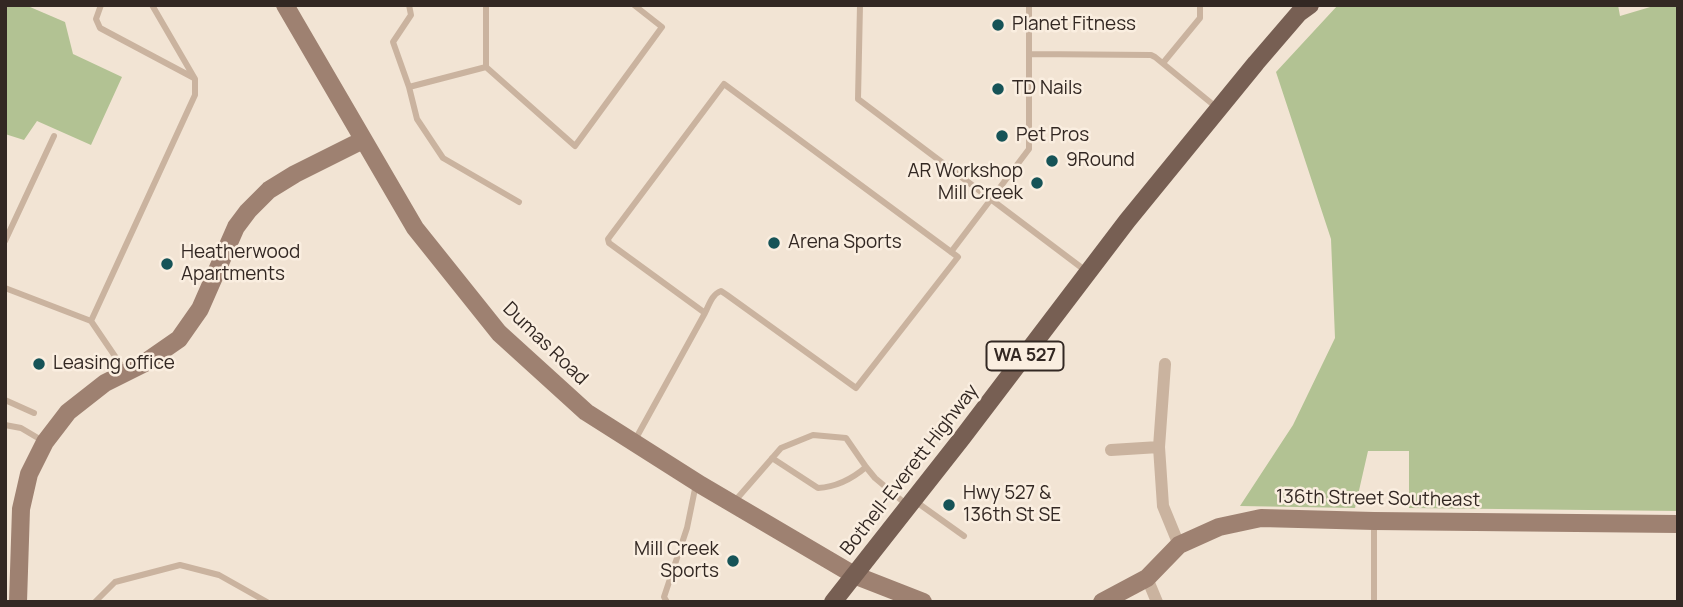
<!DOCTYPE html>
<style>
body{margin:0}
#map{position:relative;width:1683px;height:607px;overflow:hidden;background:#f2e4d4;font-family:Manrope,sans-serif}
canvas{display:block}
.frame{position:absolute;inset:0;border:7px solid #332823;pointer-events:none}
</style>
<div id="map">
<canvas width="1683" height="607"></canvas>
<div class="frame"></div>
</div>
<script>
const ctx = document.querySelector('canvas').getContext('2d');
ctx.lineJoin = 'round';
function paint(path, color) {
  ctx.fillStyle = color;
  ctx.fill(path, 'evenodd');
}
function strokePath(path, color, width, dash) {
  ctx.strokeStyle = color;
  ctx.lineWidth = width;
  ctx.lineCap = dash ? 'butt' : 'round';
  ctx.setLineDash(dash || []);
  ctx.stroke(path);
}
function drawText(font, color, halo, rows, align = 'center') {
  ctx.font = font + ' Manrope,sans-serif';
  ctx.lineWidth = 5;
  ctx.setLineDash([]);
  ctx.textBaseline = 'middle';
  ctx.strokeStyle = halo;
  ctx.fillStyle = color;
  for (const [text, x, y, turn = 0] of rows) {
    ctx.save();
    ctx.translate(x, y);
    ctx.rotate((+turn || 0) * Math.PI / 180);
    ctx.textAlign = isNaN(turn) ? turn : align;
    if (halo) ctx.strokeText(text, 0, 0);
    ctx.fillText(text, 0, 0);
    ctx.restore();
  }
}
paint(new Path2D(`
 M5,5H30V7L65,22L73,54L122,77L91,145L37,121L24,140L5,134Z
 M1338,5H1618L1620,16L1657,5H1678V511L1409,508V451H1368L1355,508L1240,506L1293,425L1335,338L1331,239L1276,72Z`), '#b2c293');
strokePath(new Path2D(`
 M101,5L96,19L100,28L194,78
 M409,5L411,15L393,42L409,87L417,119L443,158L519,202
 M486,5V67L575,146L662,27L634,5
 M860,5L858,99L1086,271
 M1030,54L1151,55L1155,57L1216,107
 M1163,63L1200,18V5
 M409,87L486,67
 M5,241L54,136
 M951,252L1029,149V5
 M5,288L91,321
 M125,371L91,321L195,95V79L152,5
 M5,400L34,413
 M5,425L21,428L43,441
 M635,440L705,313C709,305 712,294 721,291L727,295L856,388L958,257L724,84L608,239L609,243L705,313
 M772,458L818,488C836,487 852,479 866,467
 M915,501L964,536
 M734,502L781,448L813,435L846,438L866,467L875,478L907,505
 M1374,523V602
 M95,602L115,582L180,565L219,575L267,602
 M667,602L664,597L687,528L696,484`), '#cab39f', 6);
strokePath(new Path2D(`
 M1165,364L1159,447L1163,506L1179,545
 M1111,450L1159,447
 M1147,578L1157,602`), '#cab39f', 12);
strokePath(new Path2D(`
 M285,5L415,228L499,333L586,412L701,485L854,575L923,602
 M18,602L21,509L29,474L45,442L68,412L105,383L143,364L179,339L200,309L236,227L248,211L269,190L295,174L363,140
 M1102,602L1147,578L1179,545L1219,527L1261,518L1374,521L1678,524`), '#9e8171', 18);
strokePath(new Path2D(`
 M833,602L962,438L1127,221L1256,63L1299,13L1310,5`), '#775f53', 18);
for (const [x, y, r, color] of [
 [998,25,7,"#165357"],
 [998,89,7,"#165357"],
 [1002,136,7,"#165357"],
 [1052,161,7,"#165357"],
 [1037,183,7,"#165357"],
 [774,243,7,"#165357"],
 [167,264,7,"#165357"],
 [39,364,7,"#165357"],
 [949,505,7,"#165357"],
 [733,561,7,"#165357"]
]) {
  const dot = new Path2D();
  dot.arc(x, y, r, 0, 2 * Math.PI);
  ctx.fillStyle = color;
  ctx.fill(dot);
  strokePath(dot, '#faeee0', 2.5);
}
for (const [x, y, w] of [
 [1025,356,77]
]) {
  const box = new Path2D();
  box.roundRect(x - w / 2, y - 14.5, w, 29, 5);
  ctx.fillStyle = '#faeee0';
  ctx.fill(box);
  strokePath(box, '#332823', 2);
}
drawText('bold 18px', '#332823', null, [
 ["WA 527",1025,356]
]);
drawText('19px', '#332823', '#faeee0', [
 ["Planet Fitness",1012,25],
 ["TD Nails",1012,89],
 ["Pet Pros",1016,136],
 ["9Round",1066,161],
 ["AR Workshop",1023,172,"right"],
 ["Mill Creek",1023,194,"right"],
 ["Arena Sports",788,243],
 ["Heatherwood",181,253],
 ["Apartments",181,275],
 ["Leasing office",53,364],
 ["Hwy 527 &",963,494],
 ["136th St SE",963,516],
 ["Mill Creek",719,550,"right"],
 ["Sports",719,572,"right"]
], 'left');
drawText('19px', '#332823', '#faeee0', [
 ["Dumas Road",545,344,44],
 ["Bothell-Everett Highway",910,470,-52],
 ["136th Street Southeast",1378,499,1]
]);
</script>
